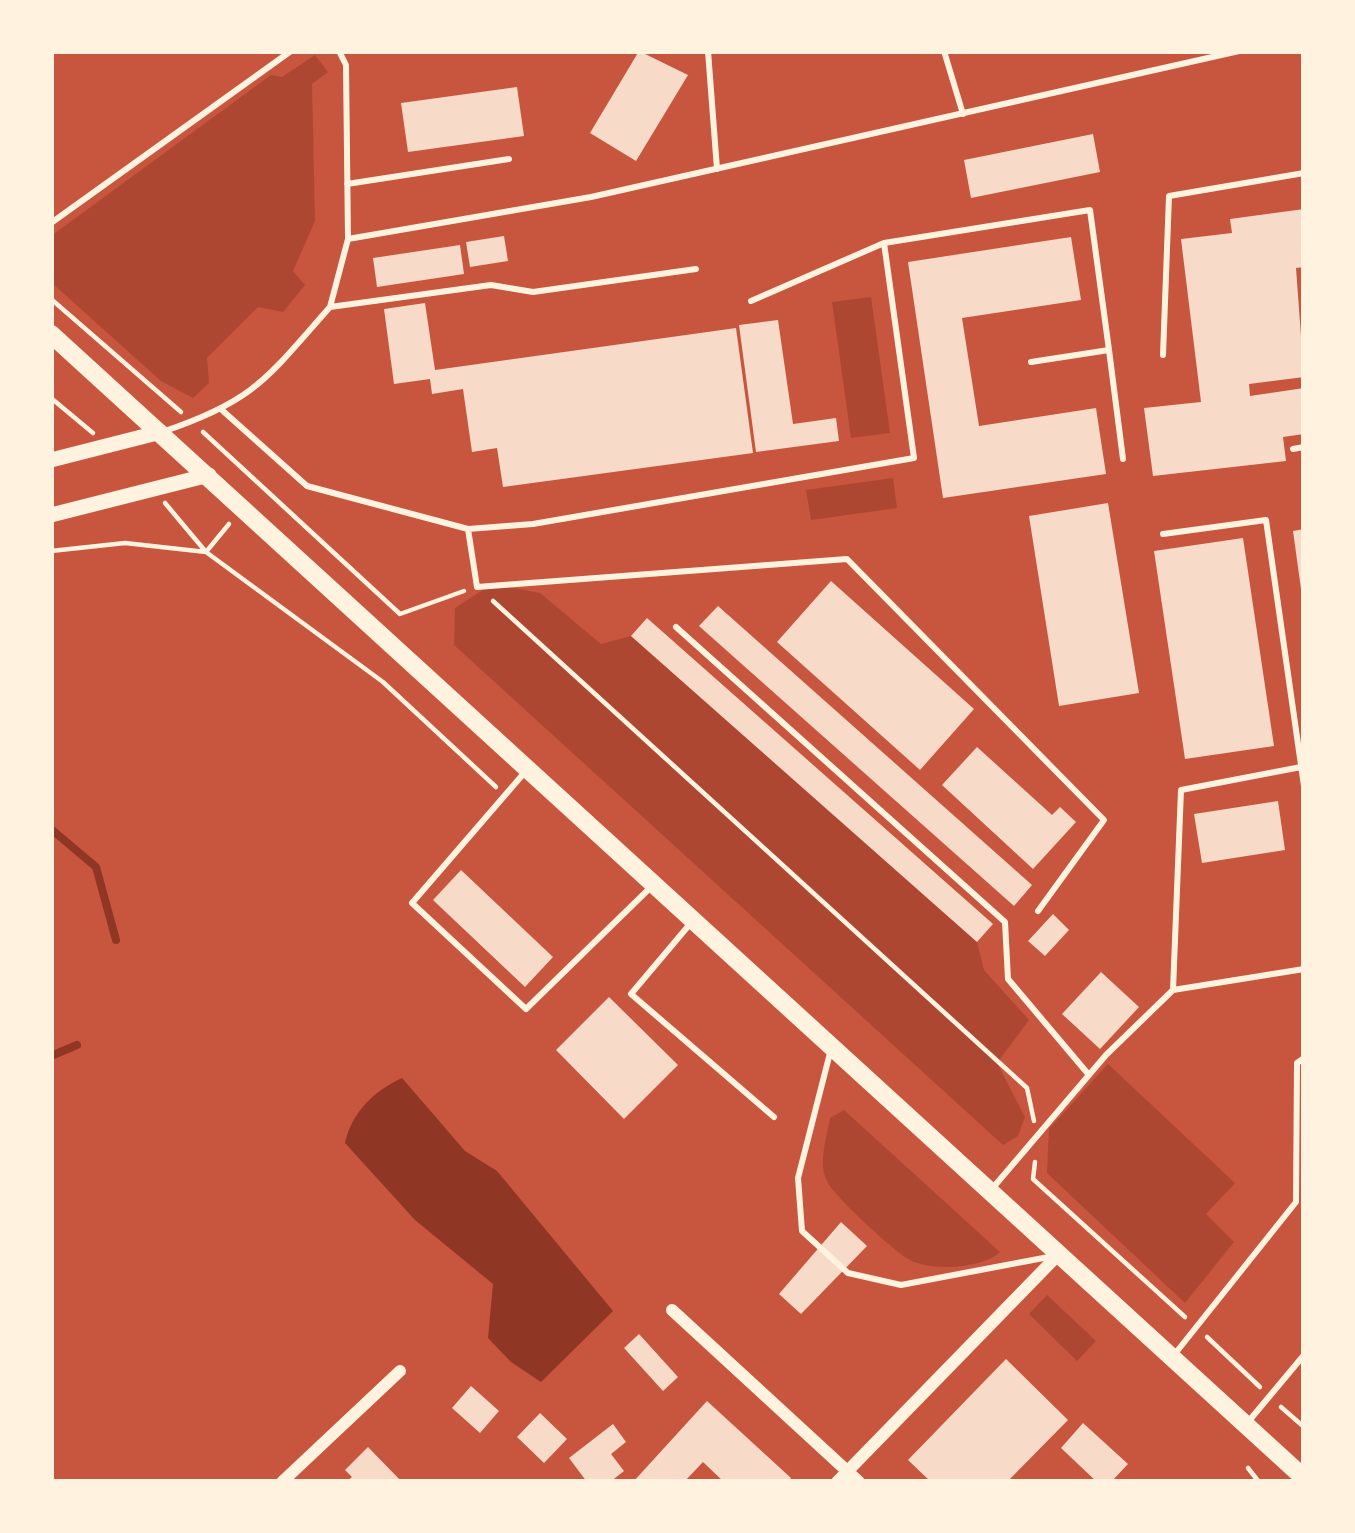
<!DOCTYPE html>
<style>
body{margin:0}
#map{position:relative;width:1355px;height:1533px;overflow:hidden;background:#c8553d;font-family:Roboto,sans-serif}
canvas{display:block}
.frame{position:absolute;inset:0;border:54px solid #fff3e0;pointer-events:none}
</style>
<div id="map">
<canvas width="1355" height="1533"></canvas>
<div class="frame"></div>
</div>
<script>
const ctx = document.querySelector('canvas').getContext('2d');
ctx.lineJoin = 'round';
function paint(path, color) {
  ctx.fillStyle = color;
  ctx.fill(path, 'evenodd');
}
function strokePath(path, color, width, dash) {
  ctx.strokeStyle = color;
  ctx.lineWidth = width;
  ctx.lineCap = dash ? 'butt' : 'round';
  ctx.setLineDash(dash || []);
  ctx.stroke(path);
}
paint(new Path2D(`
 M315,55L328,72L312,84L315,221L293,271L305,285L283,312L258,307L207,358L209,383L193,398L161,381L53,284L51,236L271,75L282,77Z
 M871,297L890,433L851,438L832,302Z
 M893,478L897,508L811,520L806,490Z
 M492,584L540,593L601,644L631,636L977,942L984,970L1029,1020L997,1063L1025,1117L1018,1136L1003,1145L454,645L455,608Z
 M1108,1064L1235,1183L1206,1214L1234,1242L1185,1303L1047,1173L1049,1129Z
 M844,1110L1000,1252C984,1268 932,1272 910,1260C894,1251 837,1199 828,1183C817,1164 827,1138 830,1118Z
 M1047,1295L1096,1341L1077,1361L1029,1314Z`), '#ae4732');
paint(new Path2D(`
 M402,1078L465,1151L497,1171L613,1311L541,1382L511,1362L488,1338L493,1284L415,1220L345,1143C352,1112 374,1091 402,1078Z`), '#8f3625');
strokePath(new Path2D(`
 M51,829L96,867L116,940
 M51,1056L77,1045`), '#8f3625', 8);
paint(new Path2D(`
 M639,51L688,75L636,161L590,133Z
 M517,87L524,136L408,152L401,103Z
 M1093,134L1100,172L971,198L964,160Z
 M1304,209V267L1296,268L1304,377L1249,384L1250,396L1304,388V434L1283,437L1286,461L1153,476L1144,408L1201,402L1181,239L1232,233L1230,219Z
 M504,236L508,261L470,267L466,242Z
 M1071,237L1081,300L962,318L979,426L1096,408L1106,474L943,498L908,262Z
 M460,245L464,274L377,287L373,258Z
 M425,303L435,370L736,328L753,453L503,487L497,448L472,452L463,389L432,394L430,379L394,384L384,309Z
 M778,320L793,424L836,418L839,441L756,452L739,325Z
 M1108,503L1139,693L1059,706L1029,516Z
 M1304,529V589H1301L1293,531Z
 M1243,538L1274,746L1185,759L1154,551Z
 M831,581L974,709L920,770L777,642Z
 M718,606L1032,885L1014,906L699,626Z
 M647,618L993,924L977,942L631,636Z
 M977,747L1052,815L1060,807L1076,822L1033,869L942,785Z
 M1278,801L1285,850L1202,863L1194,814Z
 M461,870L553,957L525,987L433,900Z
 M1053,914L1069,930L1045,956L1028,941Z
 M1101,972L1139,1007L1100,1049L1062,1014Z
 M609,997L678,1065L624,1119L556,1050Z
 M841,1222L867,1246L801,1314L779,1294Z
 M639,1334L678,1377L663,1391L624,1348Z
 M1006,1359L1068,1420L1007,1482H931L908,1460Z
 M471,1386L499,1411L480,1433L452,1408Z
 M707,1401L791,1478L788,1482H724L703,1462L684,1482H633Z
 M540,1413L567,1439L544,1463L517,1437Z
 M1083,1423L1128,1464L1111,1482H1097L1061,1448Z
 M613,1424L626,1442L611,1454L624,1471L610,1482H587L569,1458Z
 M368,1447L402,1482H346L352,1477L345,1470Z`), '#f7dbc8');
strokePath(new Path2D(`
 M51,299L181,412
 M51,398L93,433
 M203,432L400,614L464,591
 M165,503L206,552L383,682L496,787
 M51,551L125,543L206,552L229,524
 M493,601L1027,1088L1034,1121
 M1035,1162L1033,1179L1185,1317
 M1207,1337L1260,1387
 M1281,1407L1304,1427
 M1248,1468L1259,1482`), '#fff3e0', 4.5);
strokePath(new Path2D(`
 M708,51L717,169
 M944,51L963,114
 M347,184L509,159
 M51,223L291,51
 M348,239L591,197L1239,51
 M751,301L884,243
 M330,307L348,239L346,65L339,51
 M1109,350L1123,459
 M1163,355L1169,196L1304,173
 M223,411L307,486L468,529L533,524L914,458L884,243L1090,210L1109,350L1031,362
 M162,432C255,401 267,378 330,307L491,285L533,292L696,269
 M1293,449L1304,447
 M468,529L477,587L847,559L1104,820L1038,911
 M1163,534L1266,520L1304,786
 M676,627L1005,922L1008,979L1089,1075
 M525,772L412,903L526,1009L650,888
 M690,924L631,994L774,1117
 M1173,990L1181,790L1301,767
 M830,1053L798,1178L802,1231L848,1273L901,1285L1054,1256
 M991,1190L1106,1055L1173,990L1304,969
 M1174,1355L1296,1202L1297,1063L1304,1058
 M1248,1422L1304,1355`), '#fff3e0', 6);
strokePath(new Path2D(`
 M672,1310L859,1482
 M282,1482L400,1371
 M837,1482L1058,1255`), '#fff3e0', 12);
strokePath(new Path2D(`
 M51,460L161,432
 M51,515L209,475`), '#fff3e0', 15);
strokePath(new Path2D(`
 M51,334L1304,1478`), '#fff3e0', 18);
</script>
